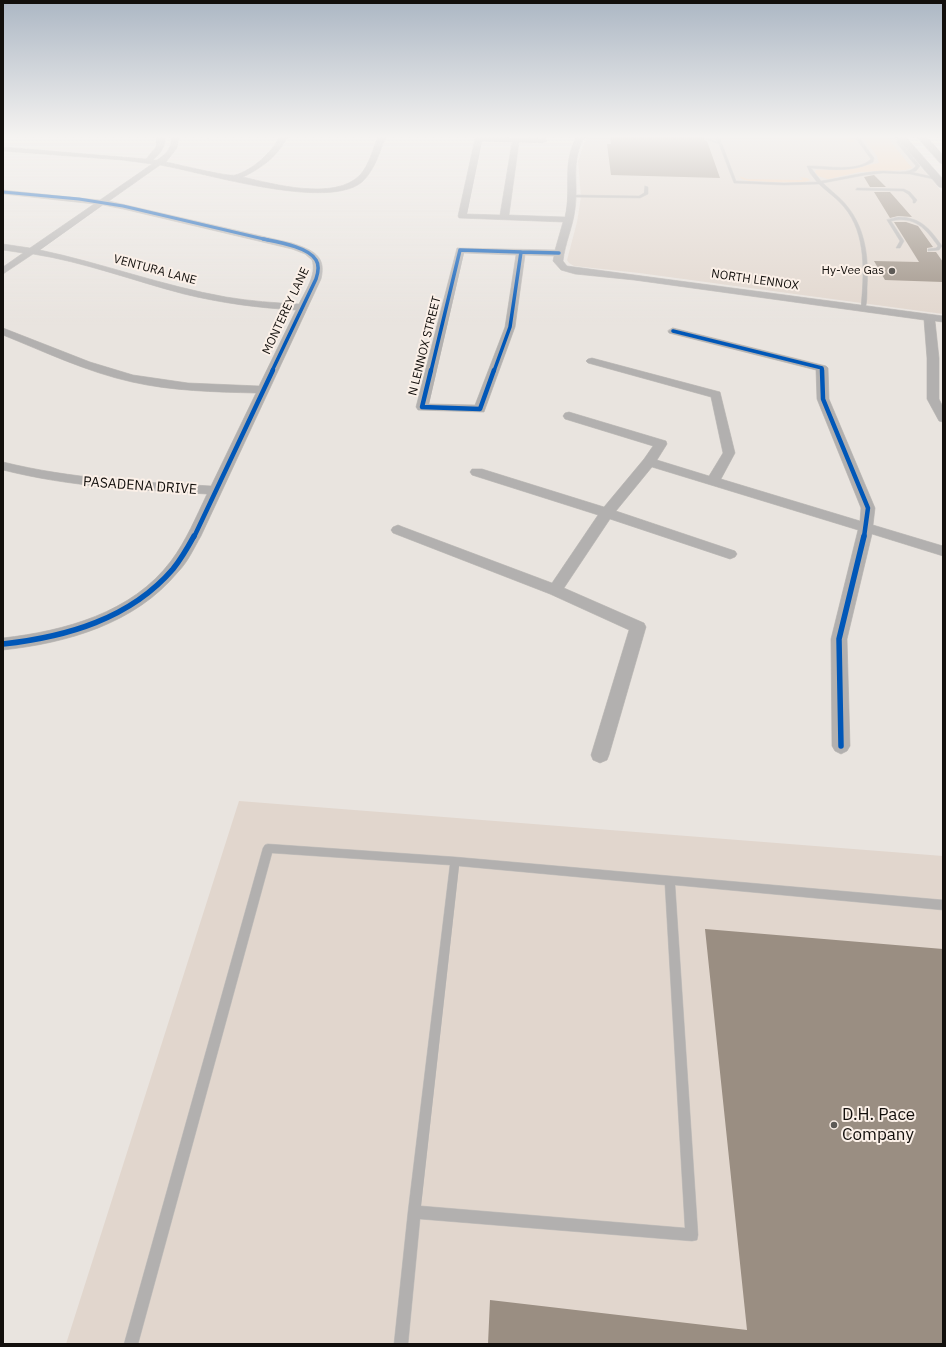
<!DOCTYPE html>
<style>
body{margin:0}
#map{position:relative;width:946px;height:1347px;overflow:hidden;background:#e9e4df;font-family:"IBM Plex Sans",sans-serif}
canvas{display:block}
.frame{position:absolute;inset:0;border:4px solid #120f0c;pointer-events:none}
</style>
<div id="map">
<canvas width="946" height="1347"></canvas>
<div class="frame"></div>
</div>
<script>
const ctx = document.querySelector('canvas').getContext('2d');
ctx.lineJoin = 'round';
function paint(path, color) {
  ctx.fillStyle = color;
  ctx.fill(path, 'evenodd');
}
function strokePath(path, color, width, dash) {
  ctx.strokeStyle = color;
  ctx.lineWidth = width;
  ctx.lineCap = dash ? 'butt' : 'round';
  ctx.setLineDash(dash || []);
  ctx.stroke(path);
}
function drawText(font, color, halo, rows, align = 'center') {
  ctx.font = font + ' "IBM Plex Sans",sans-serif';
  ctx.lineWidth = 4;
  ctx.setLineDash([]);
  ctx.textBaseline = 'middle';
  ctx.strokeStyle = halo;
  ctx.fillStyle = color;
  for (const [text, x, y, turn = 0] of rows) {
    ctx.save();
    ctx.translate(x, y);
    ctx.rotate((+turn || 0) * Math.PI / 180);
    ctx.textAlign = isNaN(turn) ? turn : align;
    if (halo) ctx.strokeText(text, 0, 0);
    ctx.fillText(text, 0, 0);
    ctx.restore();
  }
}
paint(new Path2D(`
 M588,136H894L943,193V314L639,273L574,266L569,263L567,260L577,222L581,197L578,161L583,146Z
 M239,801L943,856V1344H66Z`), '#e1d6cd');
paint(new Path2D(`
 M723,136H796L848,138L845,136H849L855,142H846L848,140L809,139L805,141L795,139L727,137L729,139H724Z
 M861,136H886L912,168L905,170L859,172L828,179L818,176L815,172L816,170L853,168L879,163L877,156L866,142L867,141H865Z
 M739,176L747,179L801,180L803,179L799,177L807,178L810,180C803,185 761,181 749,181L742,179Z`), '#f5d0b1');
paint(new Path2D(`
 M610,136H705L704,140L707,141L720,178L611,175L607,144H611Z
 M874,175L886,187H870L864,177Z
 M874,192H890L912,217L898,216L890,218Z
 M894,222H906L918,226L933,247L927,248V252H936L943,262V282L885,280L874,261L919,262Z
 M705,929L943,949V1344H488L490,1300L747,1330Z`), '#9a8e82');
const lane = new Path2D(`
 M207,136H211L208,138L206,137Z
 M715,136H719L736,181L784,183L817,182L810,173L807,166C825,165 857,173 871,159L854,136H858L874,158L873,162C854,172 832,170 811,168L821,181C842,178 862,172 883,171C894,171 909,175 916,166L896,142L901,137H903L900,142L920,166L916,171L911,172L938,178V180L910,174L883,173L865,175L823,183C831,191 841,198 847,206C866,229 869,260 867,288C867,295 867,303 865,309L861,308C864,275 867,234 844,207C837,198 827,192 819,184L784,185L734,183L719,144L705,139L707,138L717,142Z
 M645,186L648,187V194L640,198L573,197L571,196L573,195L639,196L644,193Z
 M857,188L904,189L910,192L917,200L915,203H913V200L908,194L903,191L856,190Z
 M898,217C921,217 930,229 942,246L939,250L928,251V249L936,248L938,246C925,228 915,216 891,221L904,241L900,248H896L900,241L887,220Z
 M268,844L455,857L943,900V910L675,885L698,1235L697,1240L692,1241L420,1219L408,1344H394L408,1212L450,865L272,853L138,1344H124L263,848L265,845ZM459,866L665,885L685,1228L421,1206Z`);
const street = new Path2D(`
 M157,136H165C166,146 161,153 153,160H157C166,154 173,147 171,136H179L177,148L166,162C176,164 229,177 235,175C253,170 272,152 280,136H288C278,156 262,168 243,177C273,184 335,201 360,175C369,165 373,149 378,136H386C380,151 375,170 362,182C327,211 205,173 160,165L109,201L292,243C312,250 327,255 321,279L201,536C194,548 188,562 178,572C135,624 67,643 3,650V638C64,631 132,613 171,561C186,541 196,517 207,494C138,490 70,487 3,470V462C72,479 141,482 211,486L256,393C214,392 172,391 132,382C87,372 45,352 3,335V328L90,362L133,375L188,383L259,386L296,310C258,308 221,303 184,294C134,281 84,262 33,254L3,274V267L23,253L3,250V244L30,248L94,204L3,194V190L100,200L152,164L122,160L3,151V147L146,159L156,147ZM103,205L123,209L292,249L305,254L312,260C317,275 305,291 299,304C275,303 250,301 226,297C163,286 102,263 40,250Z
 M577,136H585C570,162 579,182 575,209C573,227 565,243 563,261L567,266L943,316V322L935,321L939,358V399L943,407V422L939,421L927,399V358L924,320L634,280L575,274L561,270L553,261L554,256L525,255L515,327L484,412L418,410L416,407L457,248L555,250L563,222L459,218L458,216L475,139L479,137L546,139L547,141L543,143L519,142L509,215L565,217C572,188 561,164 577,136ZM482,141L512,142L500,215L467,214ZM464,253L516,255L505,327L475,405L429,404Z
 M673,328L826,366L828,368L829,399L875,508L873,525L943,546V556L872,534L847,639L850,746L847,751L841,754L835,751L832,746L831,639L858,530L652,467L616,511L735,551L737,554L735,557L730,559L610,519L564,588L644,623L646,627L609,755L607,760L600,763L593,760L591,755L629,630L550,594L393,533L391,530L393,527L398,525L403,527L552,583L598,515L472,475L470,472L472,469H482L604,507L644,459L653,446L565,419L563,416L565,413L569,412L666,441L667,444L657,460L709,476L723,453L711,397L588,363L586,361L588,359L592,358L720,392L735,453L721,479L860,521L861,508L817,399L816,370L669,333L668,331Z`);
const secondary = new Path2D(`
 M895,136H905L943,179V188L939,187Z
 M916,136H926L943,155V164L940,163Z`);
strokePath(lane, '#c6c2be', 1);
strokePath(street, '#c6c2be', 1);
strokePath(secondary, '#c6c2be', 1);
paint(lane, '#b2b0af');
paint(street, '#b2b0af');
paint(secondary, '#a8a5a4');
strokePath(new Path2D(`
 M3,192L79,199L123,206L268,240`), '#0057b8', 3);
strokePath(new Path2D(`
 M263,239C278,242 309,247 316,260C320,266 318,273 316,279L272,371
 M521,252L559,253
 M673,331L822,368V371
 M431,371L460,250L521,252
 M494,371L510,327L521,252`), '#0057b8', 3.5);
strokePath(new Path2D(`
 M431,370L422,407L480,409L494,370
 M822,370L823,399L868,508L864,537
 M194,537L273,370`), '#0057b8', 4.5);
strokePath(new Path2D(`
 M3,644C66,637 130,619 173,569C181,559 188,547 194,536
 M841,746L839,639L864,536`), '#0057b8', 5.5);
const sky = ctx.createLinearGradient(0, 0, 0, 325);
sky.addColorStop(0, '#acb7c4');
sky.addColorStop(0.42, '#f5f3f1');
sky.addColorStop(1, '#f5f3f100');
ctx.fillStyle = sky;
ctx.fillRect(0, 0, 946, 325);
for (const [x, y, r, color] of [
 [892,271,4,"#5d5a56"],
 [834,1125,4,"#5d5a56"]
]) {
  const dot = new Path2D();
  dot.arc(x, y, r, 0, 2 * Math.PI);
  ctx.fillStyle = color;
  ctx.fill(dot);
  strokePath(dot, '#fbf0e8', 1.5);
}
drawText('12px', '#120f0c', '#fbf0e8', [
 ["VENTURA LANE",155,270,15],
 ["NORTH LENNOX",755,280,8],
 ["MONTEREY LANE",286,311,-65],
 ["N LENNOX STREET",425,346,-76]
]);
drawText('12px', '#120f0c', '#fbf0e8', [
 ["Hy-Vee Gas",884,271]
], 'right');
drawText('14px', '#120f0c', '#fbf0e8', [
 ["PASADENA DRIVE",140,486,4]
]);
drawText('17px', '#120f0c', '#fbf0e8', [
 ["D.H. Pace",842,1115],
 ["Company",842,1135]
], 'left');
</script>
